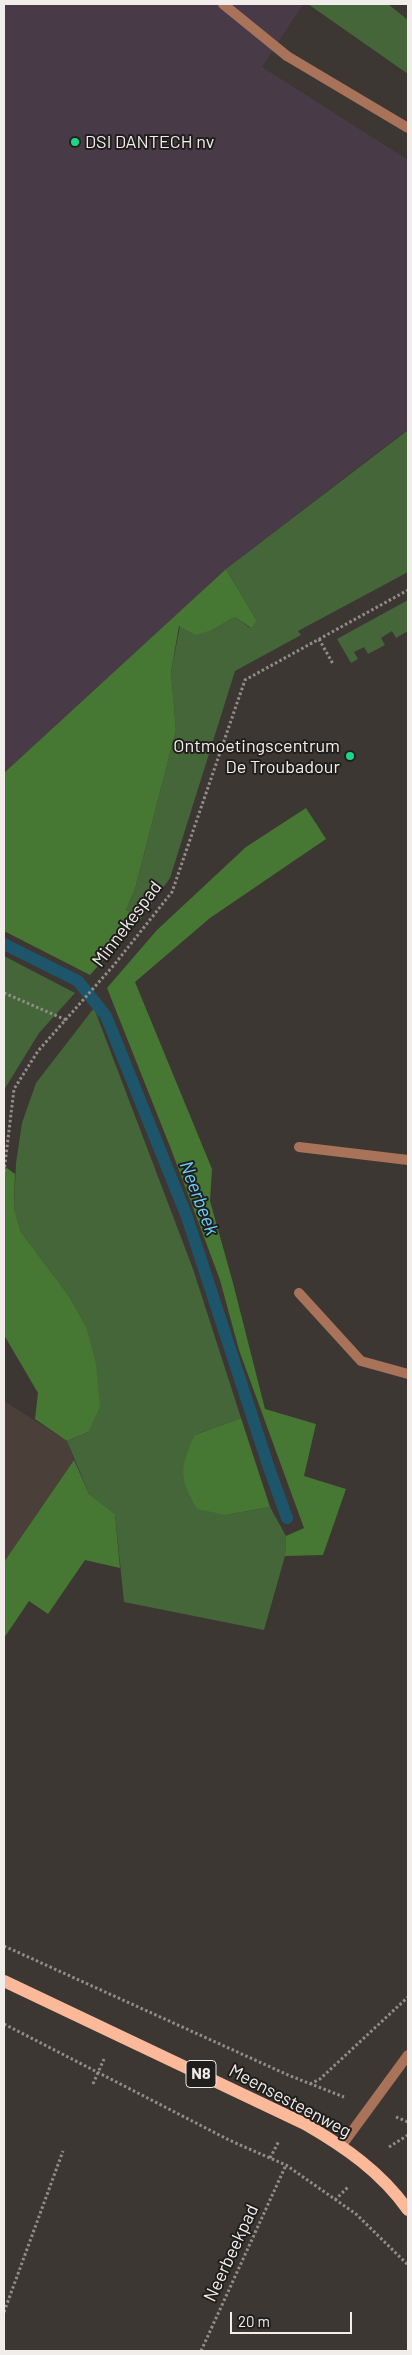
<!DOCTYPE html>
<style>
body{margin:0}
#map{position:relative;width:412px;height:2355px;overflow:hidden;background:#3c3733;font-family:Barlow,sans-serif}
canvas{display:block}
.frame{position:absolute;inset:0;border:5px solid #f1edeb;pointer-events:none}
.scale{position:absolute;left:230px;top:2312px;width:122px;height:22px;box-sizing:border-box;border:2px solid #f1edeb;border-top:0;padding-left:6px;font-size:15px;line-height:18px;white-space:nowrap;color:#f1edeb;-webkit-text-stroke:4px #211f1d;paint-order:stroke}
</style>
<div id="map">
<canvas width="412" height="2355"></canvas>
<div class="frame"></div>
<div class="scale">20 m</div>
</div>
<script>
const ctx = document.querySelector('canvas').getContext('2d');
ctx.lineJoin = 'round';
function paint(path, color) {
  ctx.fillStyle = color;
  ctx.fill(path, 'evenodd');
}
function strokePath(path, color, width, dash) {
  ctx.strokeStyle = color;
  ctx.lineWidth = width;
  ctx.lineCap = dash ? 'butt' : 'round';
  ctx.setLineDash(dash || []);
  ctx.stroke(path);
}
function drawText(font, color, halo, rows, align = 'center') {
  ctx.font = font + ' Barlow,sans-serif';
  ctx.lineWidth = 4;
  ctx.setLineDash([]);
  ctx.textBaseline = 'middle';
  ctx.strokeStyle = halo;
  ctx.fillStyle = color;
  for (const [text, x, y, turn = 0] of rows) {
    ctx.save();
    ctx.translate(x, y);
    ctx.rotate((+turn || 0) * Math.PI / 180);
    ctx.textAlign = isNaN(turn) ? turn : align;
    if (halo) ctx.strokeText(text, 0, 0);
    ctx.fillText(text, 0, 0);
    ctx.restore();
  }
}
paint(new Path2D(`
 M4,1401L67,1441L74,1460L4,1562Z`), '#4b3f39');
paint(new Path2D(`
 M4,4H303L262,67L408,160V429L226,569L4,773Z`), '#493a47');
paint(new Path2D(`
 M308,4H388L408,20V74Z
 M408,430V572L298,631L301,635L235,671L170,878L142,917L126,910L135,889L176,730L171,672L180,626L212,630L235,617L250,628L257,621L226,569Z
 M408,600V631L396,638L392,631L381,638L385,645L368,654L364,647L354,652L358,659L351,663L337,639Z
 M4,956L75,993L39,1033L4,1090Z
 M94,1008L193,1269L241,1418L195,1435L226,1515L270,1507L286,1536L285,1556L264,1630L124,1602L115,1514L89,1494L67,1441L88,1432L86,1326L69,1296L21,1232L14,1208L16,1163L22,1123L36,1083Z`), '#456639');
paint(new Path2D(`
 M226,569L257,621L251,628L235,617L212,630L196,635L179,626L171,672L176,730L135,889L126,910L142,917L90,975L4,931V773Z
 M306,808L326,839L210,918L135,982L212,1169L210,1201L233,1283L265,1409L316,1424L304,1476L346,1489L323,1555L285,1556L286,1536L304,1528L239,1350L220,1280L171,1149L107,988L157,930L246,847Z
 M4,1166L15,1174L14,1208L21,1232L69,1296L86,1326L96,1364L100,1407L88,1432L67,1441L35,1419L38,1393L4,1335Z
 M241,1418L270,1507L226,1515L197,1509C179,1477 179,1468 195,1435Z
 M74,1460L89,1494L115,1514L120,1568L85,1560L48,1614L29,1601L4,1638V1562Z`), '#467733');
strokePath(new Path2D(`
 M4,944L78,981L106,1016L187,1217L269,1468L287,1518`), '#1d556b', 12);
strokePath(new Path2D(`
 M319,639L333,664
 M4,993L66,1020
 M4,1172L14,1089L38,1051L114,965L172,892L245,680L408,590
 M4,1946L288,2075L344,2097
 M4,2024L229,2140L286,2165L356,2214L408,2265
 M93,2084L104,2059
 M310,2084L320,2079L408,1997
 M396,2117L408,2122
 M389,2147L408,2135
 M270,2158L279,2141
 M335,2200L349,2186
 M4,2312L63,2151
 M201,2351L286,2165`), '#928d8a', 3, [2.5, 2.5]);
strokePath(new Path2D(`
 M223,4L287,56
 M299,1147L408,1160
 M299,1293L361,1361L408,1374`), '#a87359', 10);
strokePath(new Path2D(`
 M287,56L408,128`), '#a87359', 10);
strokePath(new Path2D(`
 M342,2145L408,2055`), '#a87359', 10);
strokePath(new Path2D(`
 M4,1981L305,2124C345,2147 381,2172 408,2210`), '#fbb999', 12);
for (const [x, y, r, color] of [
 [75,142,5,"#19d989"],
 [350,756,5,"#19d989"]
]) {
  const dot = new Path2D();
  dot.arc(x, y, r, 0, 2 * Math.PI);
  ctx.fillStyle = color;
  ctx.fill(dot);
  strokePath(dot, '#211f1d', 2);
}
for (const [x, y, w] of [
 [201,2074,30]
]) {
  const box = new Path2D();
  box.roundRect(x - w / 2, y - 13.5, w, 27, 4);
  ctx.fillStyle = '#211f1d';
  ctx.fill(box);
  strokePath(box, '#f1edeb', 1);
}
drawText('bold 16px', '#f1edeb', null, [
 ["N8",201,2074]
]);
drawText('18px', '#f1edeb', '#211f1d', [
 ["DSI DANTECH nv",85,142],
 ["Ontmoetingscentrum",340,746,"right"],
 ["De Troubadour",340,767,"right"]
], 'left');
drawText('18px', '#f1edeb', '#211f1d', [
 ["Minnekespad",127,924,-53],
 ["Meensesteenweg",290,2101,28],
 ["Neerbeekpad",231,2253,-65]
]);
drawText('italic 19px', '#67d0fb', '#211f1d', [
 ["Neerbeek",199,1198,69]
]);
</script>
